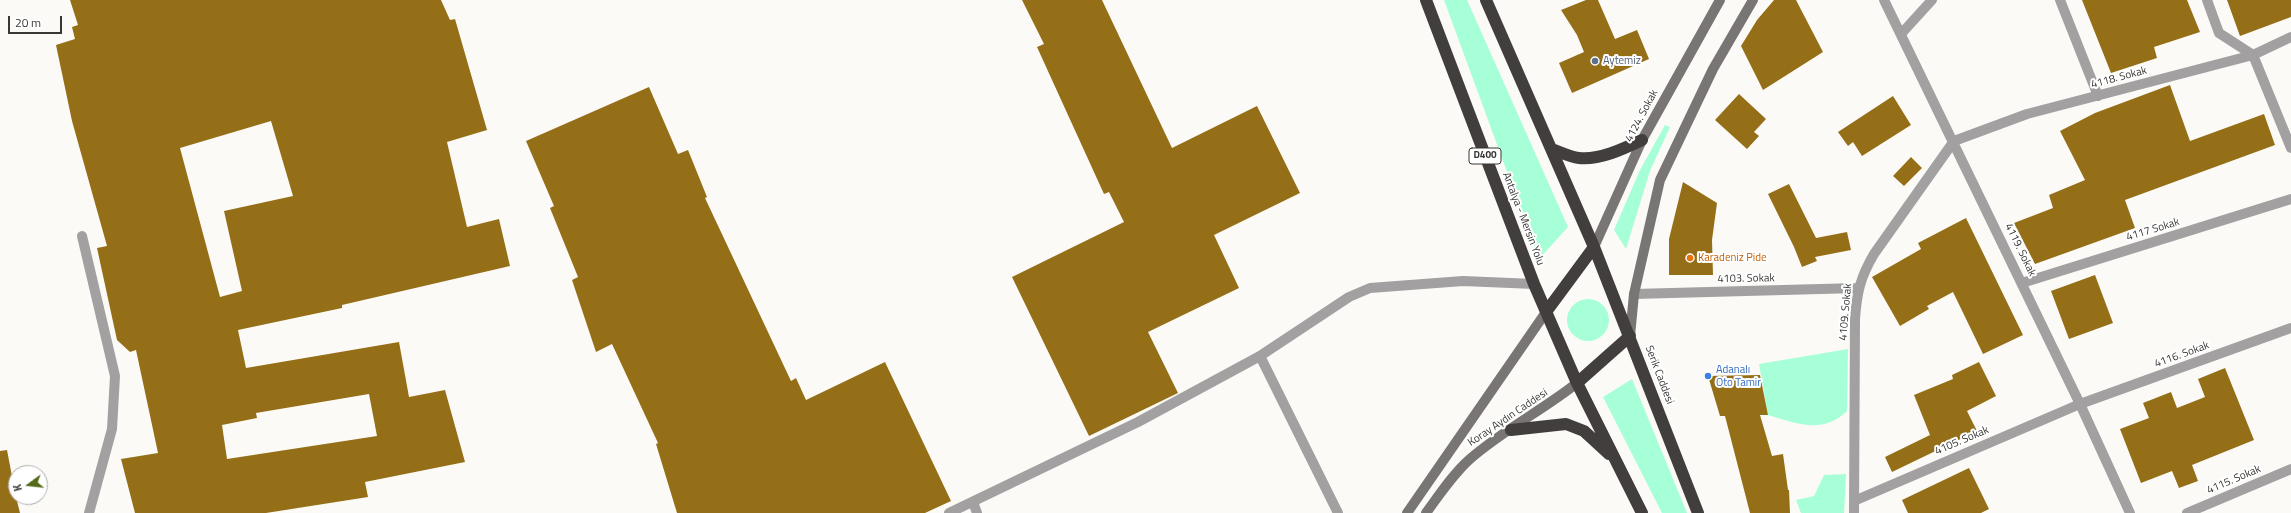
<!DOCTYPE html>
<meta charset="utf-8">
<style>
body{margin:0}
#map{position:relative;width:2291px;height:513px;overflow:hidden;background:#fcfaf7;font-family:"Titillium Web",sans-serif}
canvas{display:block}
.north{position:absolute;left:8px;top:465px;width:40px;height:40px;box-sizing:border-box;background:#fff;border:1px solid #afafae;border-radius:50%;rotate:255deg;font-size:11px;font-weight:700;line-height:16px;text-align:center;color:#373735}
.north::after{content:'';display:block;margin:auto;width:14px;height:18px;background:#546a18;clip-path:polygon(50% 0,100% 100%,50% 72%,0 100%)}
.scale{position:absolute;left:8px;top:16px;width:54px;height:18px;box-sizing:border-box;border:2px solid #373735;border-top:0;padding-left:5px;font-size:12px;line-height:14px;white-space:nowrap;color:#373735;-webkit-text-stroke:3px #fff;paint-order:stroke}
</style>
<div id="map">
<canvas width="2291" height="513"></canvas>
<div class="north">K</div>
<div class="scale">20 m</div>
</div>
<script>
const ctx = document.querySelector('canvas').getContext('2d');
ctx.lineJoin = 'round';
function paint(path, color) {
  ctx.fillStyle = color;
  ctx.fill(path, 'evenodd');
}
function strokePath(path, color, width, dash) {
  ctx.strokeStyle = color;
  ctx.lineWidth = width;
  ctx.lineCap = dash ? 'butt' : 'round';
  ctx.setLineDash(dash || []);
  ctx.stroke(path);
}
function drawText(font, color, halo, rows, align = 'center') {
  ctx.font = font + ' "Titillium Web",sans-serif';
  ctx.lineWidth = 4;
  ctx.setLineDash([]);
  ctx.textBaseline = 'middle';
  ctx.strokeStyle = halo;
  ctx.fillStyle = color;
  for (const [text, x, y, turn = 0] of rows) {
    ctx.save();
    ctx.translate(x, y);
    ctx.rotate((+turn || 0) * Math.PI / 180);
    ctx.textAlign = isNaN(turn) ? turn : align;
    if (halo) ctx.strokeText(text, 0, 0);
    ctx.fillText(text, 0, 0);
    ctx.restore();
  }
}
paint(new Path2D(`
 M1444,0H1467L1568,227L1539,259Z
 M1665,125L1670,127L1650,171L1626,249L1614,230L1640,170Z
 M1567 320a21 21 0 1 1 42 0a21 21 0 1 1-42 0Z
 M1848,349L1847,411C1822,435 1796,423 1768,415L1759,364Z
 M1632,379L1687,513H1662L1603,397Z
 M1846,474L1844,513H1801L1796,500L1814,496L1824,475Z`), '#a6ffd6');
paint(new Path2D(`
 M70,0H441L450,20L455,19L487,130L447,142L467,227L499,219L510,266L342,305V308L238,330L246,368L399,342L409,397L445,390L465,462L365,482L368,497L266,513H135L121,459L158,453L136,350L130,352L117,340L97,248L107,246L72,121L56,45L75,39L72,27L78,25ZM271,121L293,196L224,211L242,291L220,297L180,148ZM369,394L377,436L227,459L222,425L257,418L256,413Z
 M1022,0H1102L1172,148L1257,106L1300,193L1214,235L1239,288L1148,332L1178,393L1089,436L1012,277L1124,222L1109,192L1104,194L1047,69L1037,47L1044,44Z
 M1586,0H1598L1615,39L1637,30L1649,59L1572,93L1559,63L1584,52L1577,35L1561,10Z
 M1774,0H1796L1823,52L1763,90L1741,46L1757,20Z
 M2082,0H2187L2200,32L2154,47L2157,58L2111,73Z
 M2227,0H2291V17L2240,36Z
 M2170,85L2190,141L2264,114L2275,145L2125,200L2135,228L2035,264L2014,223L2053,208L2049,195L2085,180L2060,131L2095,113Z
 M649,87L678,154L688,150L707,197L705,198L791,381L796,378L806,400L885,362L951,501L925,513H677L656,444L658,443L612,344L596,352L572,280L578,277L550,208L554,206L526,141Z
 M1739,94L1766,119L1754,132L1759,136L1747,149L1715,120Z
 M1893,96L1911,125L1862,156L1853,142L1848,146L1838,132Z
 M1911,157L1922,168L1904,186L1893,176Z
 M1683,182L1717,203L1712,240L1713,275H1669V239Z
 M1789,184L1816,238L1847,232L1851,250L1815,257L1817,261L1802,267L1794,247L1768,194Z
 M1966,218L2023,335L1983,354L1953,292L1927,306L1929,309L1900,326L1872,277L1921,249L1918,243Z
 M2095,275L2113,323L2069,339L2051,291Z
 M1979,362L1996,396L1967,411L1977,431L1892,472L1885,457L1930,435L1914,395L1953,379L1952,375Z
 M2225,368L2254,440L2192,465L2198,481L2179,488L2172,471L2141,483L2120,429L2149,418L2143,403L2171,392L2177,408L2205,397L2198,379Z
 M1760,375L1768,415H1760L1772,456L1783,454L1788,490H1789L1790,513H1750L1725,416H1720L1708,376Z
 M7,450L16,497L20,513H0V451Z
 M1969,468L1989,509L1981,513H1908L1902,500Z`), '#956f17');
strokePath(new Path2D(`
 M1884,0L2080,404L2130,513
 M2060,0L2098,96
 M2207,0L2219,33L2253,55L2291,148
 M1901,34L1932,0
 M82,236L115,376L112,429L89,513
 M2022,283L2291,199
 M1634,294L1858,288
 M1260,356L1338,513
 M1854,501L2080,404L2291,328
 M973,502L977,513
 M949,513L1138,422L1260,356L1349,297L1370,288L1463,281L1534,284
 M1854,513L1855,319C1857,292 1860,278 1874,254L1954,141L2027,114L2253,55L2291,37
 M2187,513L2291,469`), '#a2a0a0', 10);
strokePath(new Path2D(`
 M1594,247L1642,140L1720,0
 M1630,336L1634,294L1660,180L1713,69L1753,0
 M1407,513L1546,312
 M1426,513C1440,494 1453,474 1470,459C1503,430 1543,410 1577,383`), '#787574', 10);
strokePath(new Path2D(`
 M1426,0L1534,284L1577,383L1642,513
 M1486,0L1594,247L1698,513
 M1552,149C1560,152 1570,157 1579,158C1600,160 1623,149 1642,140
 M1546,312L1594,247
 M1577,383L1630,336
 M1511,430L1566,424L1584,431L1609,454`), '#413e3d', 12);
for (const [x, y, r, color] of [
 [1595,61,4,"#5c6f8a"],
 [1690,258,4,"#e8710a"],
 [1708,376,4,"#3f7fe0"]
]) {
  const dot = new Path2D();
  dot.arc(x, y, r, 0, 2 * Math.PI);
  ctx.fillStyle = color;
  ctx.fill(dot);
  strokePath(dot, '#fff', 1.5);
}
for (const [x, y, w] of [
 [1485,156,32]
]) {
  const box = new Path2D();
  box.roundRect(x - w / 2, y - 8, w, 16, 3);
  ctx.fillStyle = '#fff';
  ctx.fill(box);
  strokePath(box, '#373735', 1);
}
drawText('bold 10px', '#373735', null, [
 ["D400",1485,156]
]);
drawText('11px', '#4e5e75', '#fff', [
 ["Aytemiz",1603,61]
], 'left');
drawText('11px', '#373735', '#fff', [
 ["4118. Sokak",2119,78,-15],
 ["4124. Sokak",1642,116,-62],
 ["Antalya - Mersin Yolu",1523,219,69],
 ["4117 Sokak",2153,230,-17],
 ["4119. Sokak",2020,250,64],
 ["4103. Sokak",1746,279,-1],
 ["4109. Sokak",1846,312,-85],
 ["4116. Sokak",2182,355,-20],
 ["Serik Caddesi",1659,375,69],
 ["Koray Aydın Caddesi",1508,418,-34],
 ["4105. Sokak",1962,441,-23],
 ["4115. Sokak",2234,480,-23]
]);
drawText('11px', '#c56008', '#fff', [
 ["Karadeniz Pide",1698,258]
], 'left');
drawText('11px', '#366cbe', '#fff', [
 ["Adanalı",1716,370],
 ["Oto Tamir",1716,383]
], 'left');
</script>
